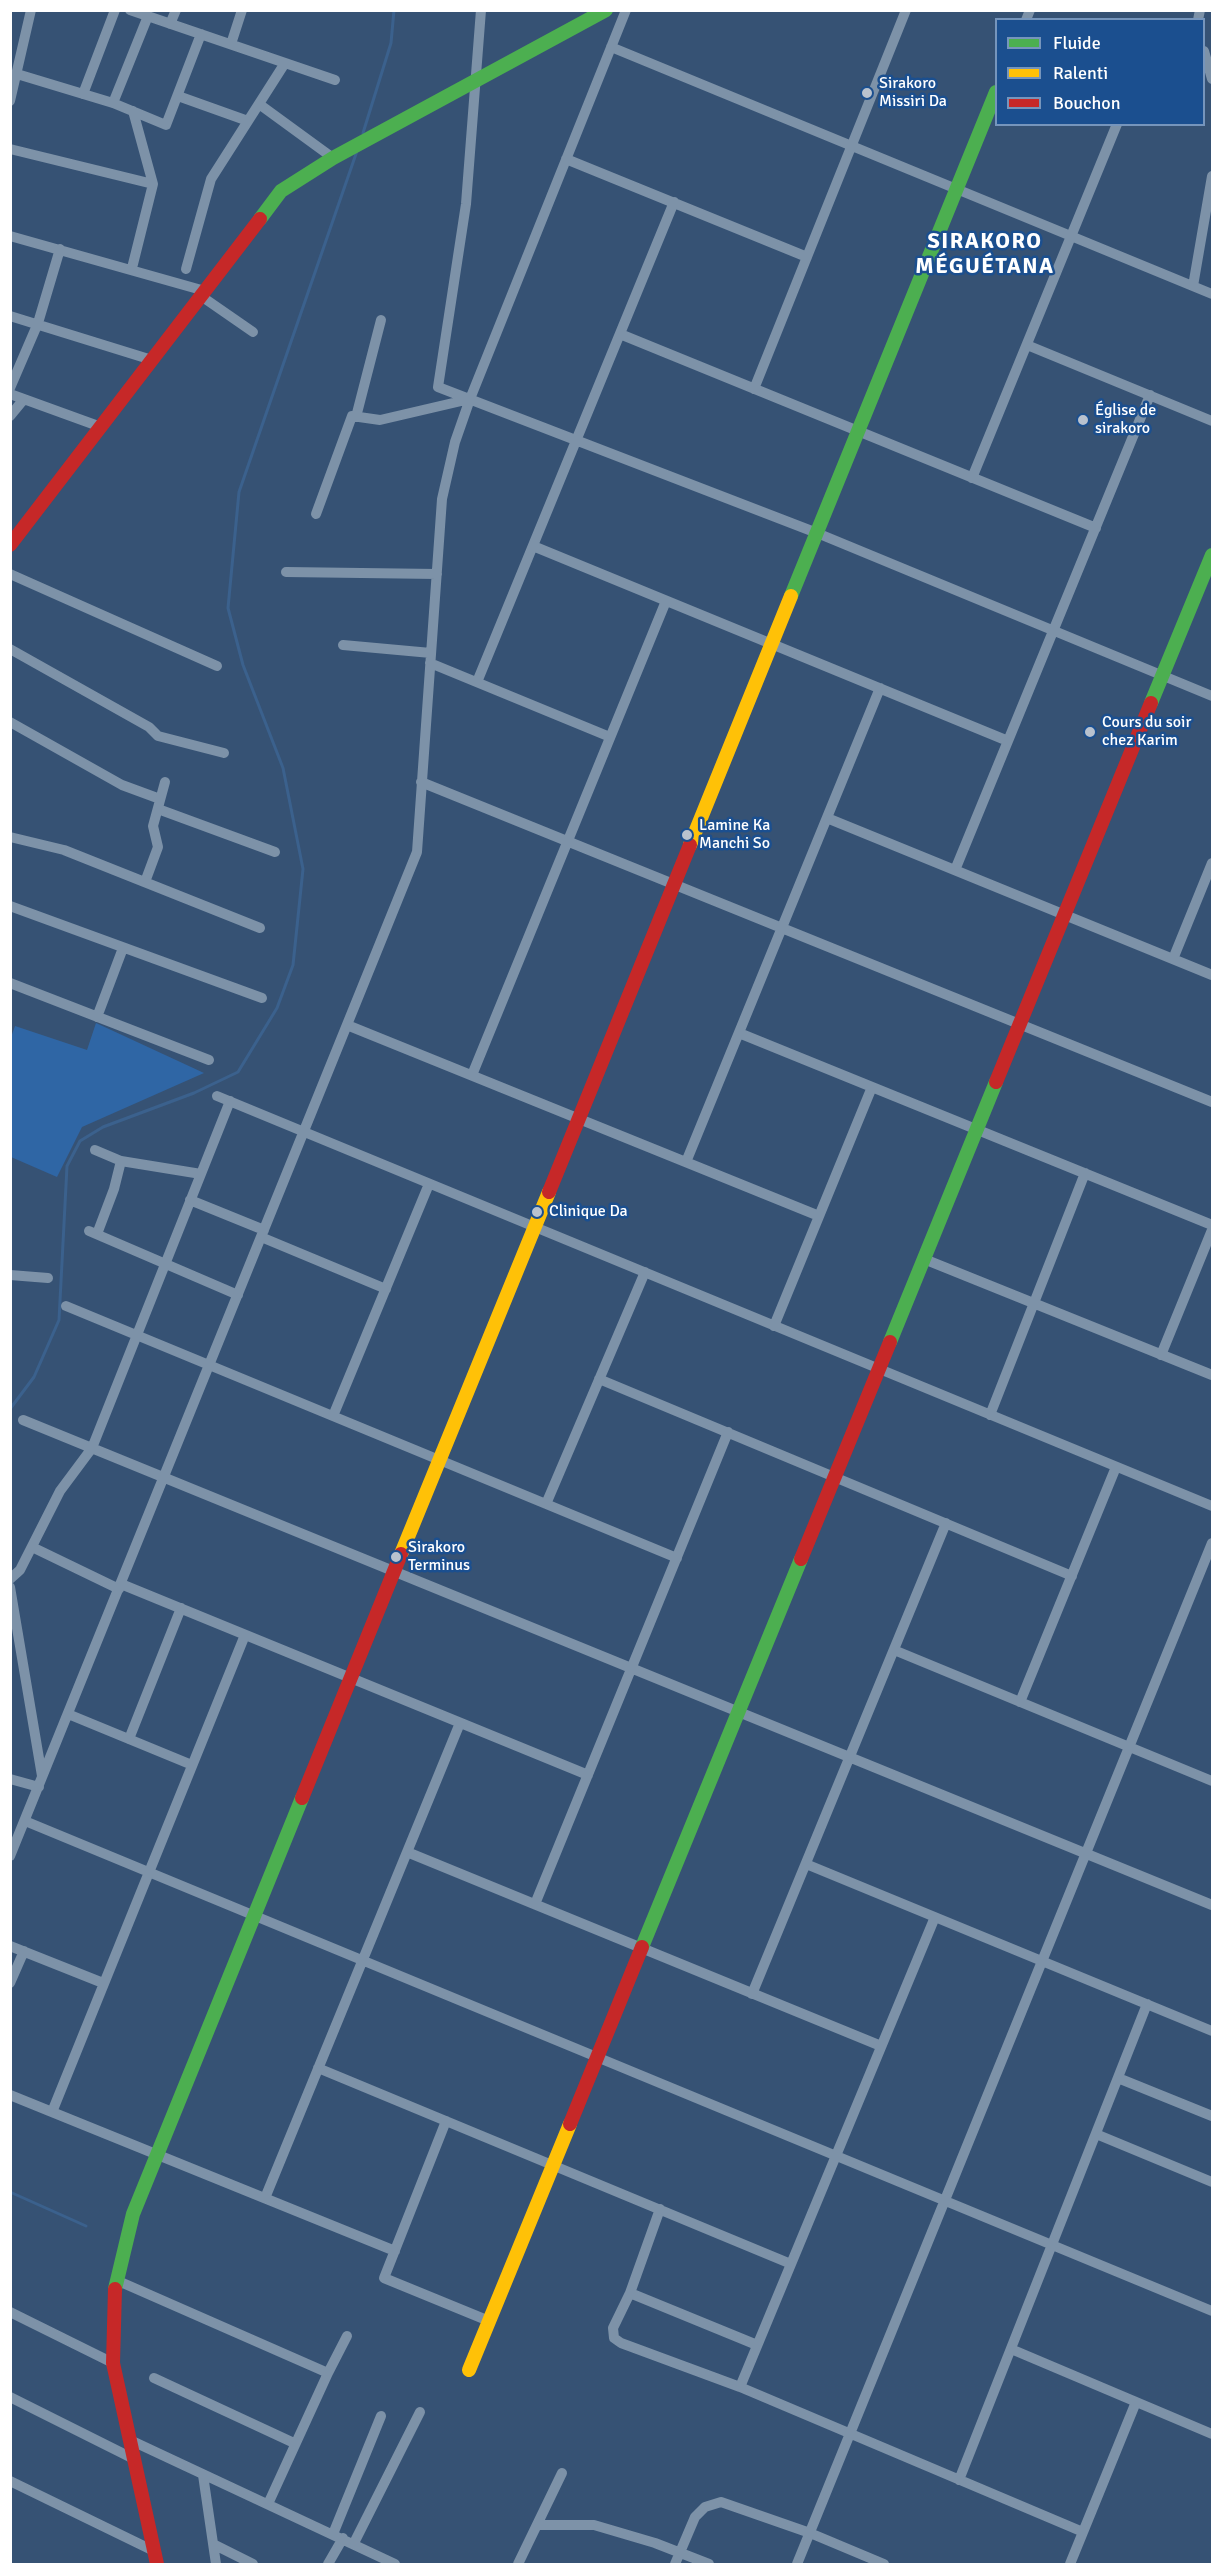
<!DOCTYPE html>
<meta charset="utf-8">
<style>
body{margin:0}
#map{position:relative;width:1223px;height:2575px;overflow:hidden;background:#365274;font-family:Signika,sans-serif}
canvas{display:block}
.frame{position:absolute;inset:0;border:12px solid #fff;pointer-events:none}
.legend{position:absolute;left:995px;top:18px;width:210px;height:108px;box-sizing:border-box;background:#1b4f8f;border:2px solid #7695bc;margin:0;padding:8px 10px;list-style:none;font-size:18px;color:#fff}
.legend li{display:flex;align-items:center;gap:12px;height:30px}
.legend b{width:30px;border:2px solid #7695bc}
</style>
<div id="map">
<canvas width="1223" height="2575"></canvas>
<div class="frame"></div>
<ul class="legend">
<li><b style="height:8px;background:#4caf50"></b>Fluide</li>
<li><b style="height:8px;background:#ffc107"></b>Ralenti</li>
<li><b style="height:8px;background:#c62828"></b>Bouchon</li>
</ul>
</div>
<script>
const ctx = document.querySelector('canvas').getContext('2d');
ctx.lineJoin = 'round';
function paint(path, color) {
  ctx.fillStyle = color;
  ctx.fill(path, 'evenodd');
}
function strokePath(path, color, width, dash) {
  ctx.strokeStyle = color;
  ctx.lineWidth = width;
  ctx.lineCap = dash ? 'butt' : 'round';
  ctx.setLineDash(dash || []);
  ctx.stroke(path);
}
function drawText(font, color, halo, rows, align = 'center') {
  ctx.font = font + ' Signika,sans-serif';
  ctx.lineWidth = 5;
  ctx.setLineDash([]);
  ctx.textBaseline = 'middle';
  ctx.strokeStyle = halo;
  ctx.fillStyle = color;
  for (const [text, x, y, turn = 0] of rows) {
    ctx.save();
    ctx.translate(x, y);
    ctx.rotate((+turn || 0) * Math.PI / 180);
    ctx.textAlign = isNaN(turn) ? turn : align;
    if (halo) ctx.strokeText(text, 0, 0);
    ctx.fillText(text, 0, 0);
    ctx.restore();
  }
}
paint(new Path2D(`
 M96,1023L204,1073L82,1127L57,1177L11,1157L10,1040L15,1026L87,1050Z`), '#2f66a5');
strokePath(new Path2D(`
 M363,133L391,43L394,10
 M10,1409L34,1377L59,1320L67,1166L80,1141L103,1127L194,1093L238,1072L277,1008L293,965L303,869L283,768L243,665L228,608L239,492L357,151
 M10,2192L86,2226`), '#3b618d', 3);
strokePath(new Path2D(`
 M130,10L335,80
 M481,10L466,204L438,387L817,533L1212,696
 M1026,20L1030,10
 M1198,20L1200,10
 M170,24L176,10
 M231,44L242,10
 M611,47L1212,294
 M1204,51L1212,79
 M17,74L113,103L166,125L201,34
 M83,94L115,10
 M178,96L248,121
 M10,101L31,10
 M113,103L148,16
 M259,104L333,158
 M10,149L153,184
 M566,159L807,257
 M10,236L205,291
 M132,268L153,184L133,111
 M186,269L211,179L285,63
 M1193,286L1212,176
 M201,296L253,332
 M10,316L152,360
 M620,334L1096,528
 M1027,345L1212,421
 M10,388L38,323L60,249
 M754,389L906,10
 M10,394L101,427
 M10,416L24,399
 M356,417L381,320
 M972,478L1117,124
 M316,514L352,416L380,420L470,399
 M533,546L1008,741
 M286,572L437,574
 M10,574L217,666
 M343,645L431,653
 M10,649L149,727L158,736L224,753
 M430,663L610,737
 M477,682L674,202
 M10,722L122,785L160,799
 M421,782L1212,1102
 M158,809L275,852
 M827,818L1212,975
 M10,837L64,850L260,928
 M955,870L1150,395
 M145,882L158,847L153,826L165,782
 M10,906L262,998
 M1173,959L1212,863
 M10,983L209,1060
 M97,1017L123,948
 M347,1025L819,1216
 M739,1033L1212,1225
 M472,1075L666,601
 M217,1096L1212,1506
 M95,1150L121,1161L201,1174
 M686,1162L880,688
 M190,1200L264,1230
 M89,1231L238,1295
 M97,1234L114,1189L121,1161
 M261,1237L386,1289
 M924,1259L1212,1375
 M10,1275L48,1278
 M66,1306L677,1558
 M774,1326L872,1087
 M1161,1355L1212,1230
 M599,1379L1072,1576
 M990,1415L1085,1173
 M333,1416L429,1184
 M23,1420L1212,1905
 M546,1504L645,1272
 M32,1547L119,1589
 M10,1579L20,1570L60,1491L92,1448L230,1101
 M121,1584L588,1775
 M10,1587L42,1776
 M894,1650L1212,1781
 M1020,1702L1116,1467
 M68,1714L192,1765
 M129,1739L181,1608
 M10,1779L39,1787
 M25,1821L1212,2311
 M407,1852L881,2046
 M10,1856L417,852L442,499L455,442L470,399L626,10
 M806,1864L1212,2031
 M535,1904L728,1432
 M10,1946L103,1983
 M10,1983L24,1951
 M752,1994L946,1523
 M318,2068L791,2264
 M1118,2078L1212,2116
 M10,2095L395,2251
 M52,2112L245,1635
 M446,2121L384,2278L489,2321
 M1096,2134L1212,2182
 M265,2198L460,1723
 M660,2209L630,2293L613,2328L614,2338L621,2343L740,2387L1083,2532
 M116,2280L328,2373L268,2504
 M630,2293L757,2345
 M10,2312L113,2363
 M1011,2349L1212,2434
 M328,2373L347,2336
 M154,2378L294,2443
 M740,2387L935,1917
 M10,2397L134,2459
 M130,2440L395,2564
 M203,2475L216,2564
 M959,2480L1147,2004
 M10,2481L154,2551
 M537,2525H594L655,2543L709,2564
 M333,2534L381,2416
 M354,2543L420,2412
 M213,2544L253,2564
 M328,2564L343,2538
 M518,2564L562,2473
 M675,2564L695,2517L705,2507L721,2502L810,2533L884,2564
 M797,2564L1212,1543
 M1070,2564L1136,2402`), '#7d92a8', 10);
strokePath(new Path2D(`
 M260,219L281,191L333,158L606,10
 M791,596L996,92
 M1151,703L1212,555
 M890,1342L996,1082
 M642,1947L801,1559
 M115,2289L133,2214L302,1798`), '#4caf50', 14);
strokePath(new Path2D(`
 M690,845L791,596
 M401,1554L549,1192
 M469,2370L570,2124`), '#ffc107', 14);
strokePath(new Path2D(`
 M10,545L260,219
 M996,1082L1151,703
 M549,1192L690,845
 M801,1559L890,1342
 M302,1798L401,1554
 M570,2124L642,1947
 M115,2289L113,2363L157,2564`), '#c62828', 14);
for (const [x, y, r, color] of [
 [867,93,6,"#b9c2ce"],
 [1083,420,6,"#b9c2ce"],
 [1090,732,6,"#b9c2ce"],
 [687,835,6,"#b9c2ce"],
 [537,1212,6,"#b9c2ce"],
 [396,1557,6,"#b9c2ce"]
]) {
  const dot = new Path2D();
  dot.arc(x, y, r, 0, 2 * Math.PI);
  ctx.fillStyle = color;
  ctx.fill(dot);
  strokePath(dot, '#1b4f8f', 2);
}
drawText('16px', '#fff', '#1b4f8f', [
 ["Sirakoro",879,84],
 ["Missiri Da",879,102],
 ["Église de",1095,411],
 ["sirakoro",1095,429],
 ["Cours du soir",1102,723],
 ["chez Karim",1102,741],
 ["Lamine Ka",699,826],
 ["Manchi So",699,844],
 ["Clinique Da",549,1212],
 ["Sirakoro",408,1548],
 ["Terminus",408,1566]
], 'left');
ctx.letterSpacing = '1.5px';
drawText('bold 22px', '#fff', '#1b4f8f', [
 ["SIRAKORO",985,242],
 ["MÉGUÉTANA",985,267]
]);
ctx.letterSpacing = '0px';
</script>
